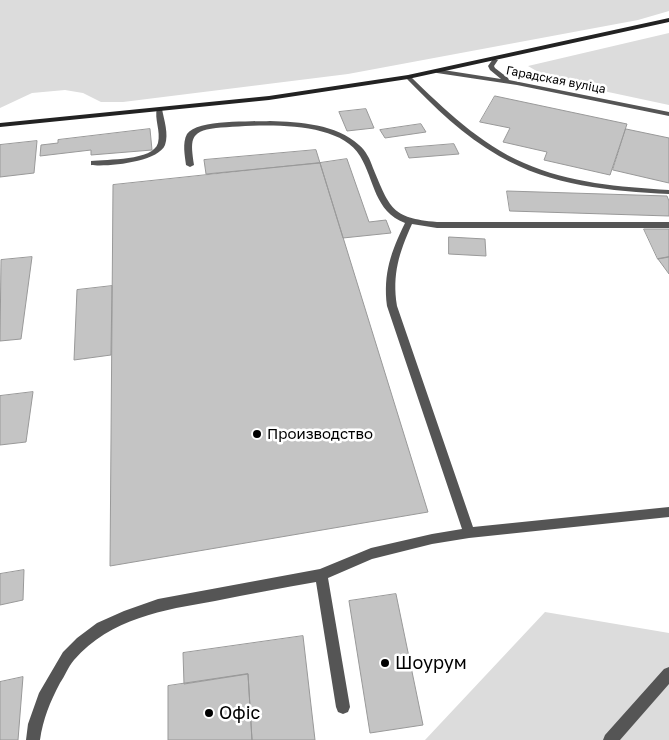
<!DOCTYPE html>
<meta charset="utf-8">
<style>
body{margin:0}
canvas{display:block;background:#fff}
</style>
<canvas width="669" height="740"></canvas>
<script>
const ctx = document.querySelector('canvas').getContext('2d');
ctx.lineJoin = 'round';
function paint(path, color) {
  ctx.fillStyle = color;
  ctx.fill(path, 'evenodd');
}
function strokePath(path, color, width, dash) {
  ctx.strokeStyle = color;
  ctx.lineWidth = width;
  ctx.lineCap = dash ? 'butt' : 'round';
  ctx.setLineDash(dash || []);
  ctx.stroke(path);
}
function drawText(font, color, halo, rows, align = 'center') {
  ctx.font = font + ' "Golos Text",sans-serif';
  ctx.lineWidth = 5;
  ctx.setLineDash([]);
  ctx.textBaseline = 'middle';
  ctx.strokeStyle = halo;
  ctx.fillStyle = color;
  for (const [text, x, y, turn = 0] of rows) {
    ctx.save();
    ctx.translate(x, y);
    ctx.rotate((+turn || 0) * Math.PI / 180);
    ctx.textAlign = isNaN(turn) ? turn : align;
    if (halo) ctx.strokeText(text, 0, 0);
    ctx.fillText(text, 0, 0);
    ctx.restore();
  }
}
paint(new Path2D(`
 M0,0H669V11L638,20L348,74L123,102H101L83,93L65,90L32,93L0,108Z
 M669,33V105L552,80L528,66Z
 M545,612L669,633V740H425Z`), '#dcdcdc');
const building = new Path2D(`
 M495,96L627,124L610,175L544,160L547,152L503,142L510,128L480,122Z
 M366,109L374,128L347,131L339,112Z
 M421,124L426,132L385,138L380,130Z
 M150,129L152,150L91,155V150L40,156L41,145L58,143V140Z
 M626,129L669,138V183L613,170Z
 M37,141L34,173L0,177V145Z
 M454,144L459,154L409,158L405,148Z
 M316,150L320,163L206,174L204,160Z
 M347,159L369,222L386,220L391,233L343,238L320,163Z
 M320,163L428,512L110,566L113,185Z
 M507,191L667,196L669,201V216L510,211Z
 M644,229H669V257L658,259Z
 M449,237L485,239L486,256L449,254Z
 M32,257L21,339L0,341L1,260Z
 M669,257V274L658,259Z
 M112,286L111,355L74,360L77,290Z
 M33,392L26,442L0,445V396Z
 M24,570L23,600L0,605V574Z
 M396,594L423,725L370,733L349,601Z
 M303,636L315,740H252L248,674L184,684L183,653Z
 M248,674L252,740H168V686Z
 M23,677L18,740H0V682Z`);
paint(building, '#c4c4c4');
strokePath(building, '#999', 1);
paint(new Path2D(`
 M493,59L498,60L494,66L495,68L508,78L509,80L669,112V116L517,85L437,73L434,71L437,69L501,79L490,70L488,66Z
 M406,76H410C444,109 480,144 524,163C569,183 620,187 669,190V194C611,191 551,186 499,156C464,136 434,107 406,78Z
 M157,108L162,109C164,120 169,134 165,145C158,162 108,167 91,165V161C107,159 153,161 158,143C161,131 154,119 157,108Z
 M270,121C300,122 336,124 359,145C366,151 370,159 373,168C390,208 391,218 437,222H669V228H437L412,224C399,253 392,274 397,306L473,527L669,507V517L469,538L432,544L372,559L328,578L350,707L348,712L343,714L338,712L336,707L316,582C282,588 248,594 215,601C163,610 111,618 74,660C68,667 65,676 60,683C50,702 43,719 40,740H26L28,724L39,693L63,652L77,638L97,623L124,611L158,599L320,569L371,548L432,534L462,529L387,306C383,273 391,252 405,223C374,211 375,181 360,156C338,118 253,125 216,128C188,131 191,142 194,165L190,167L186,165C185,156 182,143 187,134C197,119 253,122 270,121Z
 M669,667V684L620,740H603L605,735L664,669Z`), '#555');
paint(new Path2D(`
 M669,18V22L408,79L269,100L0,127V123L269,96L408,75Z`), '#222');
for (const [x, y, r, color] of [
 [257,434,5,"#000"],
 [385,663,5,"#000"],
 [209,713,5,"#000"]
]) {
  const dot = new Path2D();
  dot.arc(x, y, r, 0, 2 * Math.PI);
  ctx.fillStyle = color;
  ctx.fill(dot);
  strokePath(dot, '#fff', 2);
}
drawText('12px', '#000', '#fff', [
 ["Гарадская вуліца",556,80,11]
]);
drawText('15px', '#000', '#fff', [
 ["Производство",267,434]
], 'left');
drawText('18px', '#000', '#fff', [
 ["Шоурум",395,663],
 ["Офіс",219,713]
], 'left');
</script>
